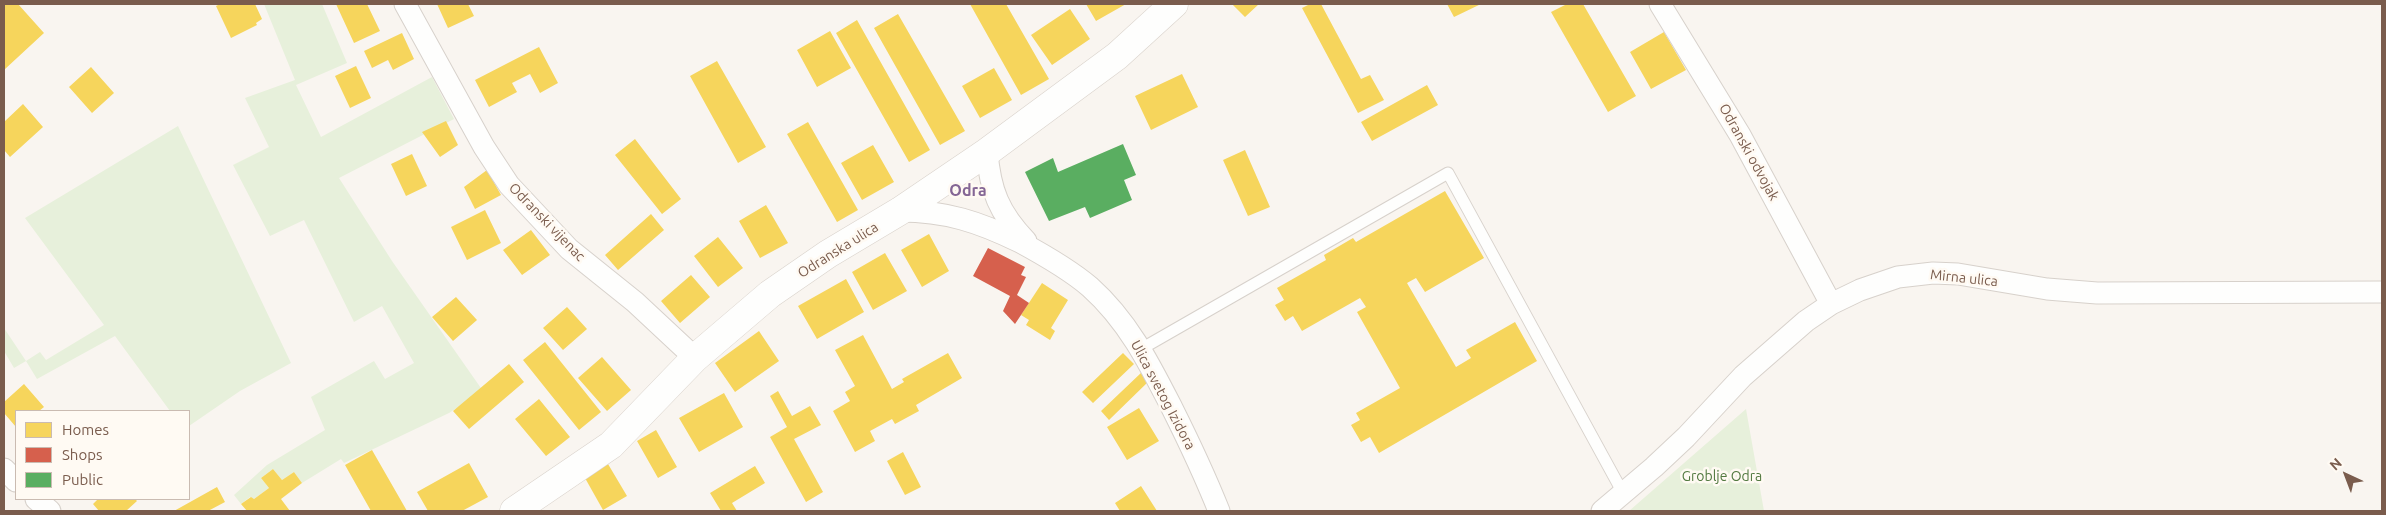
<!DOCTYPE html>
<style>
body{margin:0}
#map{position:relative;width:2386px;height:515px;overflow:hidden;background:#f9f5f0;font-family:Ubuntu,sans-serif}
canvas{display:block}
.frame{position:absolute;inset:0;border:5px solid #7a5c4d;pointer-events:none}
.legend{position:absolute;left:15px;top:410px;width:175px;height:90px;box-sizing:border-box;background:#fffaf3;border:1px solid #cabbb1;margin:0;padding:6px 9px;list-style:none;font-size:15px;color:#7a5c4d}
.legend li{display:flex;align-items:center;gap:10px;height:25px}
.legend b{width:25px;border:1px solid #cabbb1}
.north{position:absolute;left:2321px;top:450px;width:50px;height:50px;-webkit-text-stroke:4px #fffaf3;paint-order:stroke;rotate:317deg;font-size:14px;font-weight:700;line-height:20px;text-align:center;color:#7a5c4d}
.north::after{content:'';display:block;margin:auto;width:18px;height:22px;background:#7a5c4d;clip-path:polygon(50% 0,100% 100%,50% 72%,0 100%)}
</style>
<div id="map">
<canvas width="2386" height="515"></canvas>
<div class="frame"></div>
<ul class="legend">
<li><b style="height:14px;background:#f6d55c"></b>Homes</li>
<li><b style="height:14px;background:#d6604d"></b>Shops</li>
<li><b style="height:14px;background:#5aae61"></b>Public</li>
</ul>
<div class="north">N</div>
</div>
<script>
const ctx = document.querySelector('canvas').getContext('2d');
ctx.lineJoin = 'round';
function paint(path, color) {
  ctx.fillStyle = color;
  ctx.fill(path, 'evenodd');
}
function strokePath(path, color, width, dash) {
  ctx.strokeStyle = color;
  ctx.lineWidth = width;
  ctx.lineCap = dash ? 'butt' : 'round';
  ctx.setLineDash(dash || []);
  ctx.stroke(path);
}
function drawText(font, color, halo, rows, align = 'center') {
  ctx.font = font + ' Ubuntu,sans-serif';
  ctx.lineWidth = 5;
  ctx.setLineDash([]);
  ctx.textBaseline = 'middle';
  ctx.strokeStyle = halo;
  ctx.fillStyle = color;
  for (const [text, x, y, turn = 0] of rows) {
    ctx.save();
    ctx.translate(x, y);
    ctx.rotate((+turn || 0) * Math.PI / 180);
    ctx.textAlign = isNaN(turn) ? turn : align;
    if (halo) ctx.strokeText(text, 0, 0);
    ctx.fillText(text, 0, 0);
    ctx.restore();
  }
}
paint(new Path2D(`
 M264,4H322L347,63L296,85L321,137L432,77L454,119L339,178L392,261L483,391L449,413L344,463L341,459L302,483L294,472L282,480L273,469L261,478L269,488L254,499L250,497L241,504L234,495L267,465L325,430L311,397L374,361L385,379L414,363L382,306L354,322L304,220L270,236L233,165L269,147L245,98L295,80Z
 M178,126L291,363L240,391L189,426V411H170L115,336L37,379L26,361L14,368L4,351V328L26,361L40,352L46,360L104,325L25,218Z
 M1746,409L1764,511H1629Z`), '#e7f0db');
paint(new Path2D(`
 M4,4H18L44,33L4,70Z
 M220,4H255L262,19L256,23L257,25L231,38L216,6Z
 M336,4H367L380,31L354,43Z
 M437,4H468L474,16L448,28Z
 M970,4H1006L1049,79L1021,95Z
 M1086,4H1126L1096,21Z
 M1232,4H1259L1245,17Z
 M1310,4H1321L1361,79L1370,75L1384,100L1358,113L1302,8Z
 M1447,4H1481L1454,17Z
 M1567,4H1583L1636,96L1608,112L1551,12Z
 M1070,9L1090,39L1052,65L1031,35Z
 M898,14L965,131L940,145L874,28Z
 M857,20L930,150L909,162L836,33Z
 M830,31L851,68L817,87L797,50Z
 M1664,32L1686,70L1651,89L1630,52Z
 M402,33L414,59L393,70L388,60L372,68L364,51Z
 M539,47L558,83L540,93L530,74L512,83L517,92L489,107L475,80Z
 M717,61L766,147L738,163L690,76Z
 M356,66L371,98L350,108L335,76Z
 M91,67L114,93L92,113L69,87Z
 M994,68L1012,100L980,118L962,86Z
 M1182,74L1198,107L1151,130L1135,96Z
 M1427,85L1438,105L1372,141L1361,122Z
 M23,104L43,127L10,157L4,150V122Z
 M446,121L458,145L440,157L422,132Z
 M808,122L858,210L837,222L787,134Z
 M635,139L681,199L662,214L615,155Z
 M873,145L894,182L862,200L841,163Z
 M1245,150L1270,207L1248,216L1223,160Z
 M412,154L427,186L406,196L391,164Z
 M487,170L501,195L475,209L464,187Z
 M1445,191L1484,258L1425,292L1416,278L1407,283L1456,367L1471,358L1466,350L1515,322L1537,361L1379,453L1370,437L1361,442L1351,425L1360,420L1356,413L1400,388L1357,312L1366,307L1360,298L1302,331L1293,316L1285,321L1275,305L1284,300L1277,288L1326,260L1324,255L1353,238L1356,242Z
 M766,205L788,243L760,258L739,221Z
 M485,210L501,243L467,260L451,227Z
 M651,214L664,230L618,270L605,255Z
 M531,230L550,255L522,275L503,250Z
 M929,234L949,271L922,287L901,250Z
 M718,237L743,268L718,287L694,256Z
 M885,253L907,291L873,310L852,272Z
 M691,275L710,297L680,323L661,301Z
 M846,279L864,312L817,339L798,306Z
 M1042,283L1068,300L1051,328L1055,331L1050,340L1026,325L1029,320L1021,315Z
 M456,297L477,320L453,341L432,317Z
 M567,307L587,329L563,350L543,328Z
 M759,331L779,361L735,392L715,363Z
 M863,335L892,389L904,382L902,379L948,353L962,378L916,405L919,411L895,424L892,419L870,431L875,441L855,452L833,411L850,401L845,392L855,386L835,350Z
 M545,342L601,412L579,430L523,360Z
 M1123,353L1134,364L1093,403L1082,392Z
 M602,357L631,390L607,411L578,378Z
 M509,364L524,382L469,429L453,411Z
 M1142,372L1150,380L1109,420L1101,411Z
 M24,384L44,407L39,411H16V427L4,413V402Z
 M778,391L792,416L810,406L821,425L794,439L823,492L806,502L770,437L787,427L770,396Z
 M724,393L743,427L699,452L679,418Z
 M539,399L570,437L546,456L515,419Z
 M1139,408L1159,441L1127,460L1107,427Z
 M656,430L677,467L658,478L637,441Z
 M372,450L407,511H371L345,465Z
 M903,452L921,487L905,495L887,461Z
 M469,463L488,497L462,511H428L417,492Z
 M608,464L627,496L603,510L585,478Z
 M755,466L765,483L732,503L737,511H721L710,493Z
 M273,469L282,480L294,472L302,483L281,499L290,511H247L241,504L251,497L254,499L269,488L261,478Z
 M1141,486L1157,511H1120L1115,503Z
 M217,487L225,502L208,511H174Z
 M98,499H135L137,501L126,511H99L93,504Z`), '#f6d55c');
paint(new Path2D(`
 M988,248L1025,267L1021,275L1026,277L1017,295L1029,303L1015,324L1003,311L1010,296L973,276Z`), '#d6604d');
paint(new Path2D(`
 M1123,144L1136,175L1124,180L1132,200L1090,218L1085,207L1049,221L1025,172L1053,158L1058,172Z`), '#5aae61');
const lane = new Path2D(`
 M1141,349L1448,173L1623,493`);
const street = new Path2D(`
 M405,4L484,147L509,185L569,249L635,302L695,358
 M1660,4L1740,135L1831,304
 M987,152C990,190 999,213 1026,241
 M900,211C946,211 979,222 1020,242C1044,255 1069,269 1090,287C1128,321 1149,363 1172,408C1189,442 1205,476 1219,511
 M4,469L16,481
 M36,499L50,511
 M1602,511L1654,467L1686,437L1743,376L1806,321L1831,304L1860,290L1898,277L1933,273L1958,274L2047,289L2097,293L2382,292`);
const secondary = new Path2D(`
 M514,511L611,445L695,358L770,294L828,254L900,211L987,152L1117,56L1174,4`);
strokePath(lane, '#d7d1cb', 13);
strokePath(street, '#d7d1cb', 23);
strokePath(secondary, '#d9d2cb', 29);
strokePath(lane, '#fefefd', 11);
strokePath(street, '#fefefd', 21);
strokePath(secondary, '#fefefd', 28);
drawText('14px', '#7a5c4d', '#fffaf3', [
 ["Odranski odvojak",1749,152,61],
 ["Odranski vijenac",547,222,46],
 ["Odranska ulica",838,250,-32],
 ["Mirna ulica",1964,278,6],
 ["Ulica svetog Izidora",1163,395,62]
]);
drawText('14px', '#537a41', '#fffaf3', [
 ["Groblje Odra",1722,476]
]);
drawText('bold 16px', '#846695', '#fffaf3', [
 ["Odra",968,191]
]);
</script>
